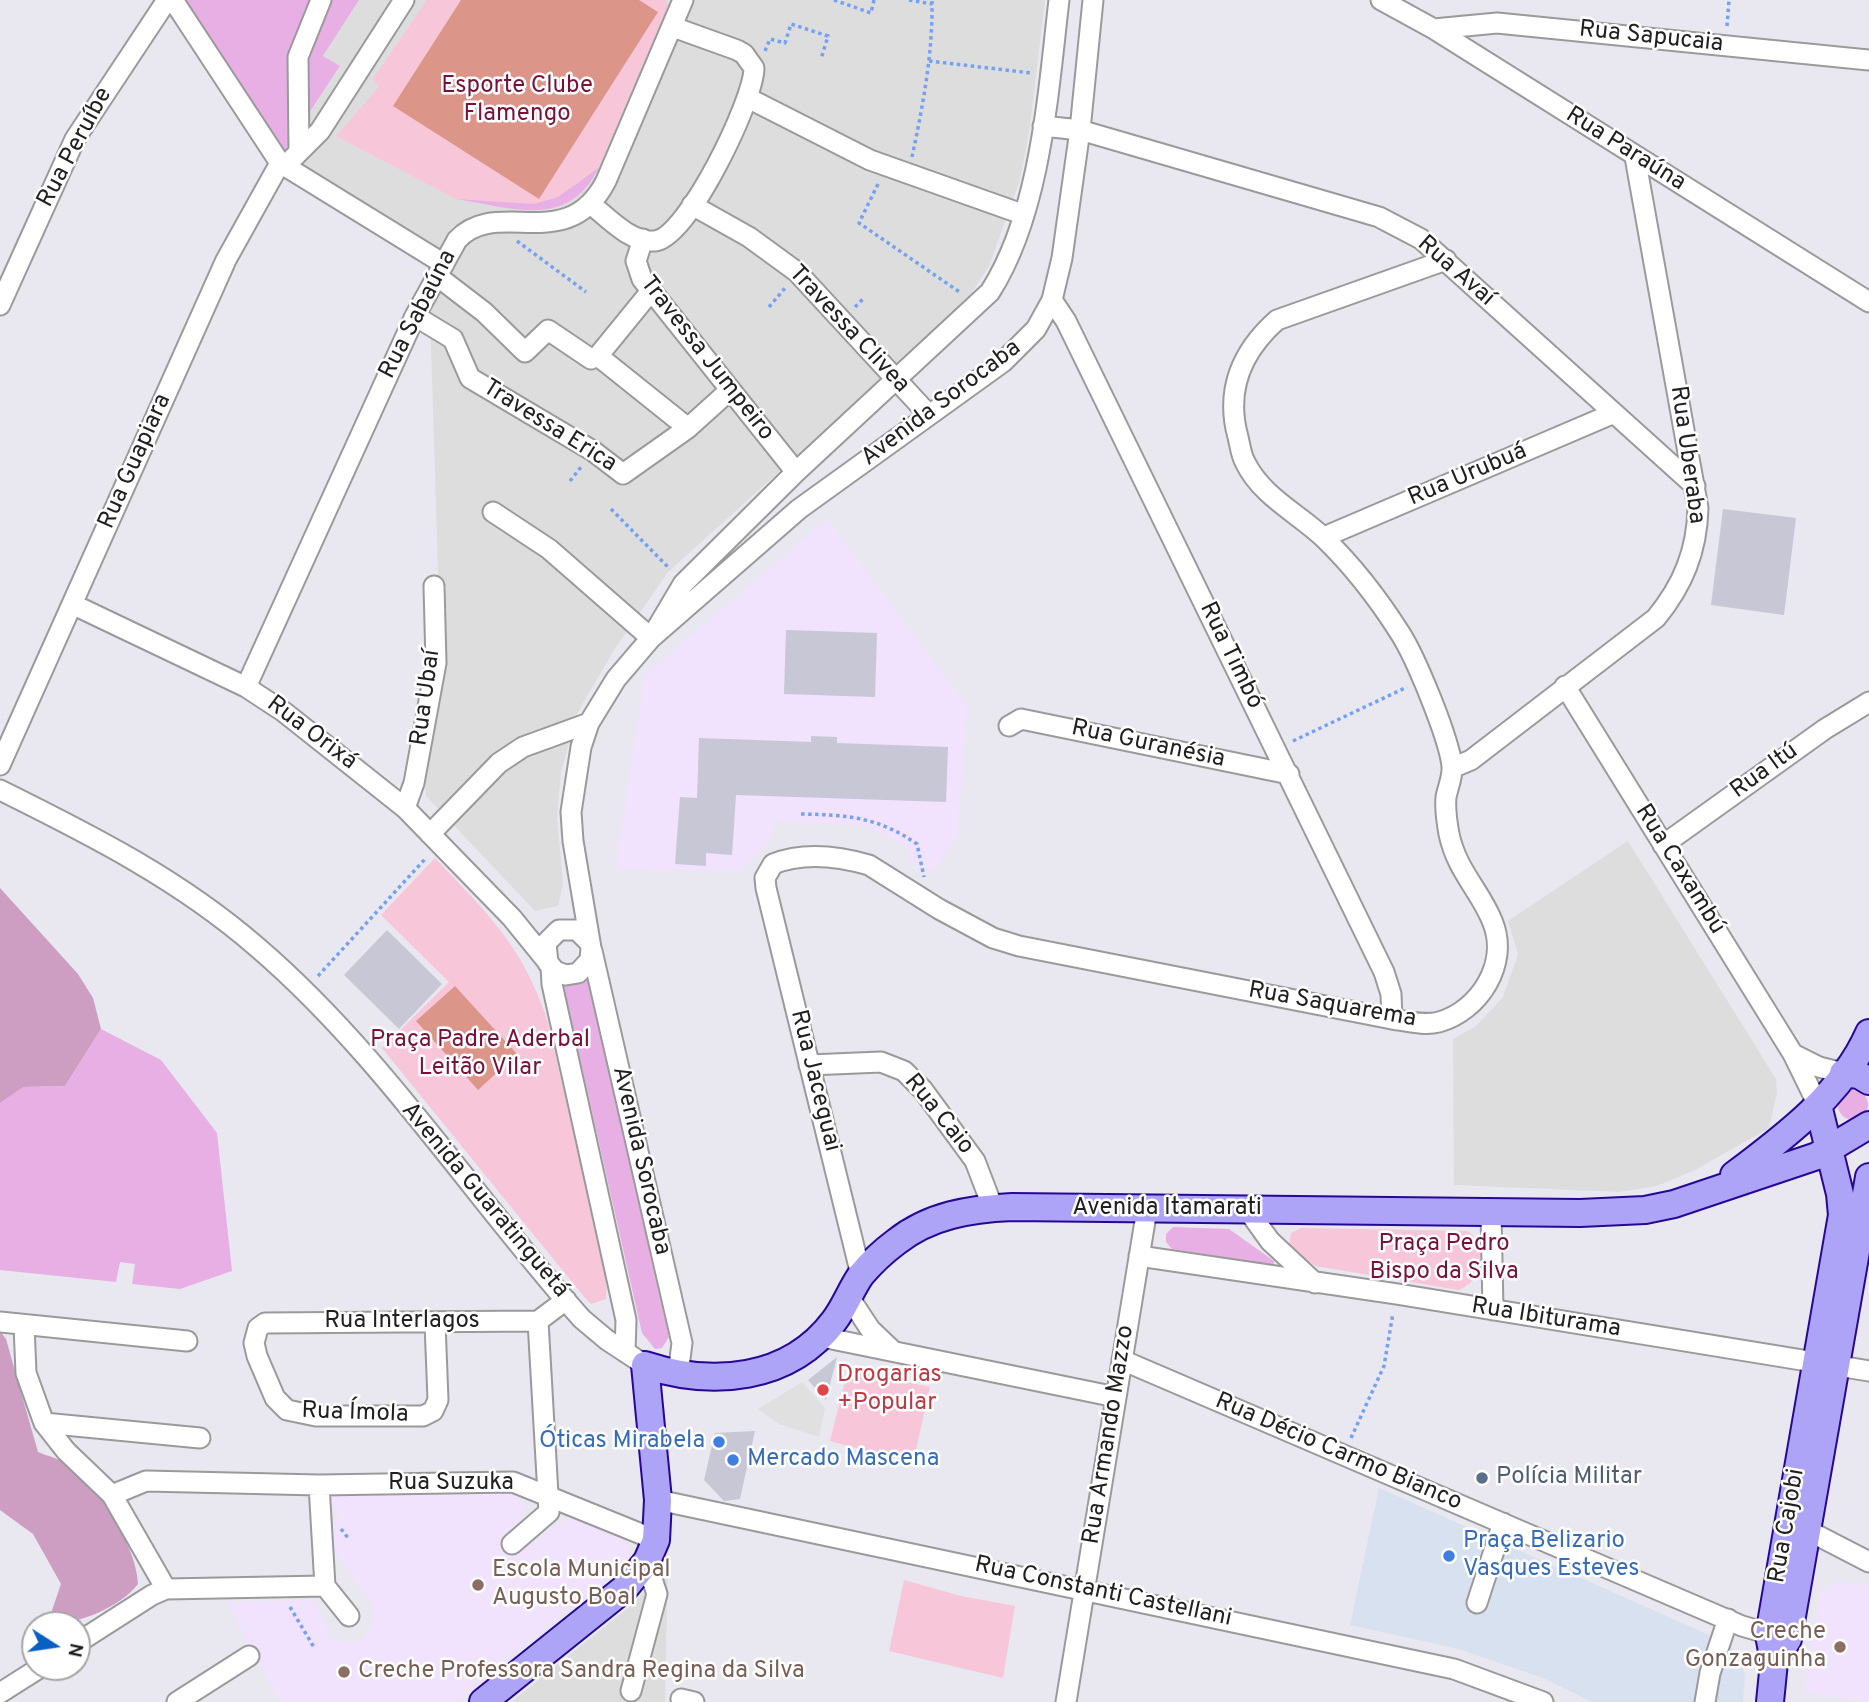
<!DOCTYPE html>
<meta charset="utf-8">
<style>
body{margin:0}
#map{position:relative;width:1869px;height:1702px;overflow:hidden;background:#e9e7f0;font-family:Overpass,sans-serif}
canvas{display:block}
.north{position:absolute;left:21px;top:1611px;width:70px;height:70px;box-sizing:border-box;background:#fff;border:2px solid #a6a6a6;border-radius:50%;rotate:102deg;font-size:19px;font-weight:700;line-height:28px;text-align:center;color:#202020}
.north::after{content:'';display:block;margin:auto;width:24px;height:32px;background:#0a5fc5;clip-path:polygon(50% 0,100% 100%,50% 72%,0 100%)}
</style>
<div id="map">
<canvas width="1869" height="1702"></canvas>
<div class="north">N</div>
</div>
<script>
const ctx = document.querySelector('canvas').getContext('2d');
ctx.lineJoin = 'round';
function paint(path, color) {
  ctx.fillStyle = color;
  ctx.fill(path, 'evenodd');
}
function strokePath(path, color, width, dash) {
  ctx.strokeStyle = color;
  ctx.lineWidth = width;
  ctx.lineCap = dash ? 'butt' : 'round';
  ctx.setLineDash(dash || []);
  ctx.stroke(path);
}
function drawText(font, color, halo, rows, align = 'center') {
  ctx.font = font + ' Overpass,sans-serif';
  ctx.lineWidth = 5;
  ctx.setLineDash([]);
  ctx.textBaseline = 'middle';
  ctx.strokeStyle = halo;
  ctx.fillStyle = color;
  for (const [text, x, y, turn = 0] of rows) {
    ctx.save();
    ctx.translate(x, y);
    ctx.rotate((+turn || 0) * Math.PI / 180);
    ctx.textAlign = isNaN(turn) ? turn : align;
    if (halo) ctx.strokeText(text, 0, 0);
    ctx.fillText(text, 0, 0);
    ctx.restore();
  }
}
paint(new Path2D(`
 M359,0H1045L1029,133L1020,180L989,266L963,306L668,572L614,650L577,714L561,772L557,817L563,884L558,906L535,911L426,796L425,776L441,670L430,313L455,265L281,156L340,67L323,56Z
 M1628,841L1776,1079L1777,1092L1769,1128L1697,1169L1657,1186L1619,1192L1454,1185L1453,1039L1476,1026L1503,997L1518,954L1508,921Z
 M668,1558L665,1702H511L634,1603L653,1582Z`), '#ddddde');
paint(new Path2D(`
 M1379,1488L1729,1644L1741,1662L1745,1675L1743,1702H1592L1543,1678L1459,1649L1350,1625Z`), '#d7e1ef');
paint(new Path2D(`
 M827,519L967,706L957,837L933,872L914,865L907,846L867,826L773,821L770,842L739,871L616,869L645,675Z
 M508,1492L516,1494L524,1506L521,1521L501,1539L517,1555L572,1514L621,1535L627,1540L630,1555L625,1563L456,1702H280L227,1602L311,1600L316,1605L329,1634L335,1640L354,1643L363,1639L373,1622L374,1606L334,1549L330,1526L341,1518L330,1501L333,1495Z
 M1841,1581L1869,1586V1702L1804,1692L1821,1589Z`), '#f1e2fd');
paint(new Path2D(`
 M184,0H359L323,56L340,66L281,156Z
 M599,167C569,230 513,208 456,199H483L575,185Z
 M588,977L669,1337L662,1348L655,1349L642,1333L563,983L577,982Z
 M101,1029L161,1060L217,1133L232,1271L180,1289L132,1284L135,1264L120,1262L116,1282L0,1270V1103L22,1087L65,1086Z
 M1838 1105a15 15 0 1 1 30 0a15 15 0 1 1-30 0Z
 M1173,1227L1229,1229L1274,1261V1266L1172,1249L1166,1242V1234Z`), '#e7afe4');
paint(new Path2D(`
 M0,888L78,974L93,998L101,1029L65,1086L23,1087L0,1103Z
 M0,1331L6,1339L38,1452C48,1456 60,1459 68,1465C99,1487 137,1547 138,1584C121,1607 76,1625 47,1625L61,1584L33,1534L0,1510Z`), '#cd9ec1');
paint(new Path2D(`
 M427,0H666L668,7L599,167L558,197L534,204L456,199L336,136L379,87L373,79Z
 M435,858C488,914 523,946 548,1022L607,1279L606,1299L591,1304L585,1298L382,1048L449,982L381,915Z
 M1301,1228L1468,1231C1491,1248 1483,1282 1458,1290L1316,1266L1299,1255L1289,1244L1291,1233Z
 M852,1370L930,1387L913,1463L830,1441L844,1385Z
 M904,1580L961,1596L1015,1606L1003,1678L889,1651Z`), '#f7c7d9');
paint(new Path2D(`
 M461,0H639L658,12L539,199L393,106Z
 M455,986L517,1054L478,1090L416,1021Z`), '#db9689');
paint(new Path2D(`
 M802,1382L825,1408L819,1437L779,1424L758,1409Z`), '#e0e0e0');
paint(new Path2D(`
 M1723,509L1796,518L1784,615L1711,605Z
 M786,630L877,633L875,697L784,694Z
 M811,736L837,737V743L948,747L946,802L736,795L732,855L706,853V866L675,864L680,797L697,798L699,738L811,742Z
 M387,930L442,984L399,1029L344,975Z
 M837,1357L826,1400L808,1380Z
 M755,1431L740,1499L724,1501L704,1480L715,1433Z`), '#c7c7d6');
const minor = new Path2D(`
 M173,0L280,163L444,264
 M1381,0L1434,29L1869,302
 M1434,29L1497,23L1869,60
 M748,98L870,160L1022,214
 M1043,126L1080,130L1379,217L1421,239L1695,486
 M299,152L298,57L321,0
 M285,166L320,131L404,0
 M592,205C609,219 631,243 655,241C688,237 754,100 754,68L744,54L737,50L673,27
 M692,205L749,237L797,272L929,415
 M643,239L636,261L642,279L796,472
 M437,276L484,312L525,352L548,330L591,359L598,356L688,428
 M1052,300L1066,321L1384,972L1391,994L1392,1019
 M0,305L75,139L167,0
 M415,316L453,339L470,378L593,451L623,474L688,428L729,391
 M598,356L651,291
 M493,512L549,549L651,638L683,584L796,472L990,292C1041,212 1048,93 1059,0
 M1324,537L1612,414
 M72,604L246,687L284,712L405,808L512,918L555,971L566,975L578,973L590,960L591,948L573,841L571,812L581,747L589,723L616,679L651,638L799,509L1003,362L1036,329L1052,300L1062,258L1080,130L1093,0
 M1565,686L1793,1054L1818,1105
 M246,687L415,316L457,240C497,196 567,257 606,181L683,0
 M1009,726L1021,719L1289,774
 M0,765L226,260L280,163
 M1452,768L1471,760L1656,618C1683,585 1697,551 1698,508L1635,157
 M0,790C91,835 180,880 257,947C382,1054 473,1197 582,1319L607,1340L645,1365
 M405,808L414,783L436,663L434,586
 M430,834L499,763L523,747L589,723
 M1663,845L1825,729L1869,702
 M592,951L682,1343L678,1374
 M548,963L546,943L559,930H577L590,943
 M551,967L552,984L626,1320L625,1352
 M1793,1054L1819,1067L1843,1073
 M809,1065L881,1062L904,1071L923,1090L975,1161L993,1208
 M1247,1209L1270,1241L1315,1283
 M1491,1212L1493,1310
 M1139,1256L1397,1294L1869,1371
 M861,1275L766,888L765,878L773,864C803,852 838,856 869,865L939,909L993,938L1019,946L1392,1019C1407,1021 1424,1026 1439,1022C1479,1011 1509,964 1493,923C1481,891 1457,872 1449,834C1447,823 1445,808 1446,797C1448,787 1453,776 1452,766C1449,738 1416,658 1400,633C1379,600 1353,566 1324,538C1298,513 1262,497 1245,462C1241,455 1240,445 1238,437C1225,390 1242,351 1277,320L1446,260
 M849,1297L870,1329L892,1350
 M0,1322L187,1341
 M435,1323L438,1400L433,1411L423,1416H316L287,1410L275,1398L257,1356L254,1343L258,1328L265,1323L538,1321
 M24,1325L26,1373L44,1423L66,1451L112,1495L166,1589
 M822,1337L1116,1397
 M1122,1360L1742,1626L1780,1637
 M44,1423L200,1438
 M319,1485L325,1586
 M112,1495L146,1481L319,1485L513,1482L656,1540
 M658,1500L1454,1669L1543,1702
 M1794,1528L1807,1530L1869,1562
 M512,1544L549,1512L538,1321L566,1300
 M1477,1603L1503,1523
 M77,1643L152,1595L166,1589L325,1586L349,1616
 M631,1691L657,1594L653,1582L643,1569
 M0,1693L41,1667
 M681,1699L694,1702
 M177,1702L249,1656
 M1066,1702L1147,1209
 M1705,1702L1710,1673L1728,1619`);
const major = new Path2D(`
 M1843,1073L1859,1075L1869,1081
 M1734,1175C1786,1136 1842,1094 1869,1033
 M1774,1662L1788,1639L1869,1177
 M483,1702L625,1588L647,1561L656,1540L658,1500L645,1365C712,1387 789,1381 834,1321C845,1307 851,1289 861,1275C871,1263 884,1251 896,1242C930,1215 970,1209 1012,1207L1580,1213L1645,1210L1674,1204L1817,1156L1869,1125
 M1770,1702L1774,1662L1769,1635L1842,1215L1840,1194L1818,1105`);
strokePath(minor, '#9a9a9a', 23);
strokePath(major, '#260894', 30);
strokePath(new Path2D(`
 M834,0L871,13L874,0
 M909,0L932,4
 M1727,26L1729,0
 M765,51L770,39L785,43L791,24L828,36L821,59
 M929,61L1031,73
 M912,157C923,105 933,53 932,0
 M878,184L859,223L961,293
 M517,241L586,292
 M769,307L785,288
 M855,307L864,298
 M570,481L581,467
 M611,509L670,569
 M1293,741L1407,687
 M801,814C848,815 878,817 917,844L924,877
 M318,976L426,858
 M1351,1438L1384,1366L1393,1313
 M341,1529L348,1538
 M290,1607L315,1649`), '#75a1f3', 3.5, [3.5, 3.5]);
strokePath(minor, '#fff', 19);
strokePath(major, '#aea4f7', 26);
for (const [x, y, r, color] of [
 [823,1390,7,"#e0444e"],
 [719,1442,7,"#3f7fe0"],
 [733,1460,7,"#3f7fe0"],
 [1482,1478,7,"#5c6f8a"],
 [1449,1556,7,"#3f7fe0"],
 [478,1585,7,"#8d6e63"],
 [1840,1647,7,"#8d6e63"],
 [344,1672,7,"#8d6e63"]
]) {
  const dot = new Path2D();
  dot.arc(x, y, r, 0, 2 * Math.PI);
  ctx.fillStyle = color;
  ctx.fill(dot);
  strokePath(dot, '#fff', 2.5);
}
drawText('24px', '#202020', '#fff', [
 ["Rua Sapucaia",1651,38,6],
 ["Rua Peruíbe",76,148,-62],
 ["Rua Paraúna",1625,150,32],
 ["Rua Avaí",1455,272,41],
 ["Rua Sabaúna",419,315,-63],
 ["Travessa Clivea",848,330,47],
 ["Travessa Jumpeiro",706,359,52],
 ["Avenida Sorocaba",942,404,-37],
 ["Travessa Erica",549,427,32],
 ["Rua Uberaba",1686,455,82],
 ["Rua Guapiara",136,462,-66],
 ["Rua Urubuá",1468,476,-23],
 ["Rua Timbó",1230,656,64],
 ["Rua Ubaí",427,698,-82],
 ["Rua Orixá",311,734,37],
 ["Rua Guranésia",1148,745,12],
 ["Rua Itú",1765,772,-36],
 ["Rua Caxambú",1679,870,58],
 ["Rua Saquarema",1332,1006,10],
 ["Rua Jaceguai",814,1081,76],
 ["Rua Caio",938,1115,51],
 ["Avenida Sorocaba",640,1161,77],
 ["Avenida Guaratinguetá",484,1201,50],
 ["Avenida Itamarati",1167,1209],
 ["Rua Ibiturama",1546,1319,9],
 ["Rua Interlagos",402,1322],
 ["Rua Ímola",355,1414,2],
 ["Rua Armando Mazzo",1110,1435,-81],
 ["Rua Décio Carmo Bianco",1338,1453,23],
 ["Rua Suzuka",451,1484],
 ["Rua Cajobi",1788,1526,-80],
 ["Rua Constanti Castellani",1103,1593,12]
]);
drawText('24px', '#7a1138', '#fff', [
 ["Esporte Clube",517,87],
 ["Flamengo",517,115],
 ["Praça Padre Aderbal",480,1041],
 ["Leitão Vilar",480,1069],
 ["Praça Pedro",1444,1245],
 ["Bispo da Silva",1444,1273]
]);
drawText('24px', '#be3a42', '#fff', [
 ["Drogarias",837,1376],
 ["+Popular",837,1404]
], 'left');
drawText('24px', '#366cbe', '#fff', [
 ["Óticas Mirabela",705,1442,"right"],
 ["Mercado Mascena",747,1460],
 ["Praça Belizario",1463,1542],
 ["Vasques Esteves",1463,1570]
], 'left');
drawText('24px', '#4e5e75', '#fff', [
 ["Polícia Militar",1496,1478]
], 'left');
drawText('24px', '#785e54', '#fff', [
 ["Escola Municipal",492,1571],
 ["Augusto Boal",492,1599],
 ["Creche",1826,1633,"right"],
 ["Gonzaguinha",1826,1661,"right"],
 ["Creche Professora Sandra Regina da Silva",358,1672]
], 'left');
</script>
